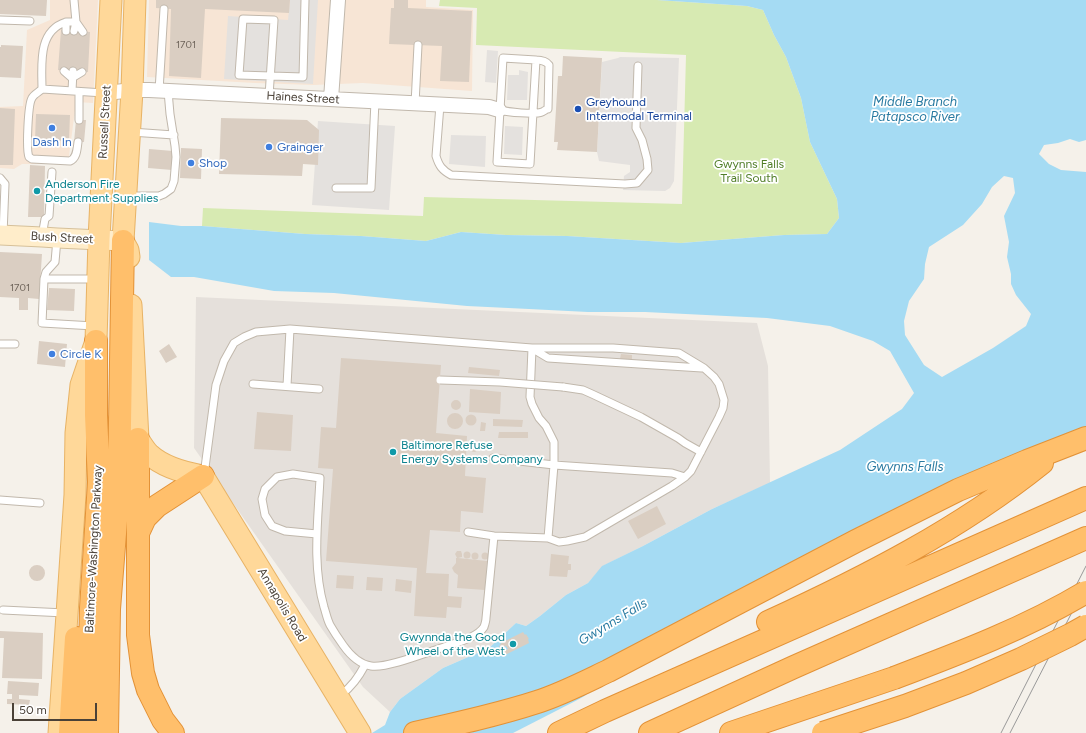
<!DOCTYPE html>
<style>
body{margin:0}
#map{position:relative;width:1086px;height:733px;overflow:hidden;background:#f5f1ea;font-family:Figtree,sans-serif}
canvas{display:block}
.scale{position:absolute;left:12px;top:703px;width:85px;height:18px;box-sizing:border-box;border:2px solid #4a4137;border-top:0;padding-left:5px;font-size:12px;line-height:14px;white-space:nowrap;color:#4a4137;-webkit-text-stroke:3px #fff;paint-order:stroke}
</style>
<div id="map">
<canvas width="1086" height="733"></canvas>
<div class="scale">50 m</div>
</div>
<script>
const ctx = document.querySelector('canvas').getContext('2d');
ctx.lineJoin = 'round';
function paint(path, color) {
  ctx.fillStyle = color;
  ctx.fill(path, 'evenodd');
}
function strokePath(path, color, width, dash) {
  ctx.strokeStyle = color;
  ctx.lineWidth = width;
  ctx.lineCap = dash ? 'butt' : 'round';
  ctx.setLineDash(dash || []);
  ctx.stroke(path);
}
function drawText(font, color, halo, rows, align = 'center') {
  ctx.font = font + ' Figtree,sans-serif';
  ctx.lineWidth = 3.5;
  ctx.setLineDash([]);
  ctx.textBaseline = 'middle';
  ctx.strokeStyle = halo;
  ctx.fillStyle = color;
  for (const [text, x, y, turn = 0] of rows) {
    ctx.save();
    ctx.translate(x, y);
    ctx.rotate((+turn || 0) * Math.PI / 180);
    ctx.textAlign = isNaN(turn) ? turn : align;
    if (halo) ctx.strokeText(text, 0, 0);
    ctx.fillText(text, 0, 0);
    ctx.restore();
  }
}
paint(new Path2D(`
 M50,0H98L93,103L76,102L68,164H22L14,169L0,168V107L23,106L27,30L50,20Z
 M149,0H426V7L473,10L472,91L363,83L313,85L255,83L147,77Z`), '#f7e5d5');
paint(new Path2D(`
 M196,297L757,323L768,366L770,483L712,509L643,546L603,566L588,583L566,595L540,616L526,626L516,623L489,648L443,668L400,699L390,712L363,687L194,448Z`), '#e5e0db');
paint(new Path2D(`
 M440,0H657L747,6L763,10L774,35L786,57L801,98L810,142L837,199L839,218L827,234L784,235L681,243L567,236L506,235L461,232L426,241L361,236L305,234L202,226L203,208L423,216L424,197L682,204L686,55L476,45L477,8L439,6Z`), '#d7eab2');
paint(new Path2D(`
 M290,0H318L313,84L224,79L228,16L288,20Z
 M487,50L498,51L496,83L485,82Z
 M620,57L679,58L674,181L670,188L665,191L623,190L624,176L630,172V165L599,161L597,152L602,62L618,58Z
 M519,70L528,72L527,100H507L508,75H519Z
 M318,121L395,126L389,210L312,205Z
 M505,126L523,127L522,155L504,154Z
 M451,135L486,136L485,167L449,164Z`), '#e4e1de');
paint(new Path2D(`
 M657,0H1086V140L1079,142L1070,139L1058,143L1044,145L1039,154L1049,164L1061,170L1086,172V436L644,656L580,699L521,733H372L385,725L390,712L400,699L443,668L489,648L516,623L526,626L540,616L566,595L588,583L602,566L643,546L712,509L840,450L902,409L914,393L890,351L873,341L830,326L767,318L645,312H588L529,309L467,306L334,293L274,291L194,277H171L149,260V222L181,226H202L305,234L361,236L426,241L461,232L506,235L567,236L681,243L784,235L827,234L839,218L837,199L810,142L801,98L786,57L774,35L763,10L747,6ZM1004,176L1013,178L1015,193L1004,216L1009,242L1007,257L1011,274V284L1016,295L1031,314L1026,326L993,348L942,377L924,365L905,335L904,321L909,301L924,279L925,264L929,247L963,225L982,204L992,187Z`), '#a5dbf3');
paint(new Path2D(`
 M595,691L581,701L525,733H513Z`), '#f5f1ea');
paint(new Path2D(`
 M0,0H47L46,16L0,14Z
 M156,0H290L289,13L205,9L201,78L169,76L171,9L156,8Z
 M394,0H408V8L472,11L469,82L440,81L442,46L389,44L391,8H394Z
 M61,30L90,32L88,72L58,70Z
 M1,45L23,46L21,78L0,77V47H1Z
 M563,56L602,58L597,152L557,150L558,142H554L558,76H562Z
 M0,108L15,109L13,165H0Z
 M36,114L70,115L69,141L35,140Z
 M221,118L307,120L319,130L318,165L303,164L302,176L219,174Z
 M76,120H86L84,142H74Z
 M181,148L202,149L201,179L180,178Z
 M149,149L173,151L172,170L148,168Z
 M30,165L45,166L44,217H28Z
 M0,252L42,254L39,299L28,298V310H19V298L0,297Z
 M49,288L75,289L74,311L47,310Z
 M39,341L67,344L65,367L37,364Z
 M169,344L177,357L166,363L159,351Z
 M621,354L632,355V360L620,359Z
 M341,358L441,365L436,433L467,436L465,476L486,478L483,513L461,511L460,532L430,530L426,573L449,574L448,596L462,597L461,608L447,607L446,618L414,616L417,568L326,561L333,469L318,468L321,427L336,428Z
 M469,367L500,370L499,376L468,373Z
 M470,389L501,392L500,414L469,412Z
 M451 405a5 5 0 1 1 10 0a5 5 0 1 1-10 0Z
 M257,412L293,415L291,451L254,449Z
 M447 421a8 8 0 1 1 16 0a8 8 0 1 1-16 0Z
 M465.5 420a5.5 5.5 0 1 1 11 0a5.5 5.5 0 1 1-11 0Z
 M493,419L523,420L522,427L493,426Z
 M481,422L486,423L485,431H480Z
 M499,432H528V438H498Z
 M471 449a3 3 0 1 1 6 0a3 3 0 1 1-6 0Z
 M469 460a3 3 0 1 1 6 0a3 3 0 1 1-6 0Z
 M657,506L666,524L638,539L628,521Z
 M457,551H461L462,554V557L458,558L487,561L485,590L457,588L458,575L454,572L452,568L456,563V558H457L455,554Z
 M463.5 555a3.5 3.5 0 1 1 7 0a3.5 3.5 0 1 1-7 0Z
 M471.5 556a3.5 3.5 0 1 1 7 0a3.5 3.5 0 1 1-7 0Z
 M481.5 556a3.5 3.5 0 1 1 7 0a3.5 3.5 0 1 1-7 0Z
 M551,554L569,556L568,564H571V570H568L567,577L549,576Z
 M29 573a8 8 0 1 1 16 0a8 8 0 1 1-16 0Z
 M337,575L354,576L353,589L336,588Z
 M367,577L383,578L382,591L366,590Z
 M396,579L412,581L411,593L395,591Z
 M0,631L43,633L42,679L2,678L4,638H0Z
 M523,632L525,635L526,634L529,639H528L529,643L507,654H503L505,650L508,649L506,646L503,647H499L501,643Z
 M8,681L39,683L38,696L19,695V699L30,700L29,705L7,704V699H12V694H7Z`), '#dacec2');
const lane = new Path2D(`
 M74,0L76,22L74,31
 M0,20L30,21
 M66,31V22H76L83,32
 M503,58L536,60L530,164L497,162Z
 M64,71L72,78L82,72
 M42,89C42,66 37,31 66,22
 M72,91L73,71
 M159,91L164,9
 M269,96L274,20L243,19L239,75L303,77L305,0
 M415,104L418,45
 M440,105L436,156C439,166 442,170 451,175L625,184L637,183L648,170L647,159L642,140L636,128L638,66
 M499,110C508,112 534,115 542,112C543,112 546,109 548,109L549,65C546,61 542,60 536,60
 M79,120V92
 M131,132L174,135
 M78,142C77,149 77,158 70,161L32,159L29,157C26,150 28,104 32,98C34,94 39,92 42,89L104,93
 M0,178L5,184L3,235
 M336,188H371L375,101
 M128,196H159L164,194L171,189L174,181L176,157L175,146L170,114L168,91
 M42,236L45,219L49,216L52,172
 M57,239L55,262L46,272L44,279L42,323L94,326
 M44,279H95
 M0,344H15
 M532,348L530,397L532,404L539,418L546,426L554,442V465L548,538
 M533,349L548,358L654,365L702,368
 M253,384L319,389
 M287,386L290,329
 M563,387L583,390L592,394L641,417L678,438L685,443L701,452
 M493,458L554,465L672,473L685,477
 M204,475L216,385L224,361L234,343L244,337L256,332L290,329L532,348H613L679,353L704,368L714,377L719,384L724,400L723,408L719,417L691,471L685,477L672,486L585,537L567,541L559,542L548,538L494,536L468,532
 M0,500L40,503
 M317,534L285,531L272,526L265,515L262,499L265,489L277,477L293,474L320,478C318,521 312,565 324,607C326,613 327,619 330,625C334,632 338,638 343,645C350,655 359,664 371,666C386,669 428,652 444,647C455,643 477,638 484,627C485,624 486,621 486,618L494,536
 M3,610L65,613
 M340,696C352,686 358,678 365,665`);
const street = new Path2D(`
 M107,93L132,90H149L489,107L499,110
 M331,99L338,0`);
const secondary = new Path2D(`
 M0,235L42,237L57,238L123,241`);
const primary = new Path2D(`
 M129,257L128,250L123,241L132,90L135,0
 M131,305L138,439C141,443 145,450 149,454C163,467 185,473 203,476L360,733
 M59,733L75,495L76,433L81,385L96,341L99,239L111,0`);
const highway = new Path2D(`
 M138,439V635L143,673L148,690L163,720L173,733
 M138,533L145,518L157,506L203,476
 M768,622C864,578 960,529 1042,463
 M70,733L76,638
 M88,733L91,608L99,482L96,415V341
 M107,733L109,609L119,483L123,241
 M415,733C456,724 497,715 537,702C562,694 585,682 608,671L856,541L958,490L1027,461L1086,438
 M559,733L605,711L1086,498
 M650,733L794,667L1086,538
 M731,733L894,678`);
strokePath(lane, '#c1b8ac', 9);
strokePath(street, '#c1b8ac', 16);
strokePath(secondary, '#d6c099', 21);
strokePath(primary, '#e8b365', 23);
strokePath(highway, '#e39237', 24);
strokePath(lane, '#fff', 7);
strokePath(street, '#fff', 14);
strokePath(secondary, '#ffedca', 19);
strokePath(primary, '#ffd899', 21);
strokePath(highway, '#ffbf6b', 22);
strokePath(new Path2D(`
 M1001,733L1086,566
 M1010,733L1086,585`), '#999', 1);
const laneBridge = new Path2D(`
 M440,380L500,382L563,387`);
const highwayBridge = new Path2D(`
 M894,678C960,653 1026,628 1086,592
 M823,733L905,706L966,683L1021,659L1070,635L1086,626`);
strokePath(laneBridge, '#c1b8ac', 9, []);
strokePath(highwayBridge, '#e39237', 24, []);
strokePath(laneBridge, '#fff', 7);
strokePath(highwayBridge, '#ffbf6b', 22);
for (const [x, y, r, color] of [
 [578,109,4,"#1a4fb4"],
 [52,128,4,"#3f7fe0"],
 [269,147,4,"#3f7fe0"],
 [191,163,4,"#3f7fe0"],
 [37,191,4,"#0f9aa8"],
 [52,354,4,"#3f7fe0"],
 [393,452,4,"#0f9aa8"],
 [513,644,4,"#0f9aa8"]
]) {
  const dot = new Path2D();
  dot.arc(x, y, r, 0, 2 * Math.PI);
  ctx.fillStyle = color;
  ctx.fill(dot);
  strokePath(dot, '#fff', 1.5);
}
drawText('10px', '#6e645a', null, [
 ["1701",186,45],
 ["1701",20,288]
]);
drawText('12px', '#4a4137', '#fff', [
 ["Haines Street",303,98,3],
 ["Russell Street",105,122,-87],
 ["Bush Street",62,238,3],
 ["Baltimore-Washington Parkway",94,549,-87],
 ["Annapolis Road",282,605,59]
]);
drawText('12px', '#164399', '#fff', [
 ["Greyhound",586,102],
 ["Intermodal Terminal",586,116]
], 'left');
drawText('12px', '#366cbe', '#fff', [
 ["Dash In",52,142,"center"],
 ["Grainger",277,147],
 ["Shop",199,163],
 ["Circle K",60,354]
], 'left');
drawText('12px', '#517e28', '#fff', [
 ["Gwynns Falls",749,164],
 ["Trail South",749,178]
]);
drawText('12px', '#0d838f', '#fff', [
 ["Anderson Fire",45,184],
 ["Department Supplies",45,198],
 ["Baltimore Refuse",401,445],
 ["Energy Systems Company",401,459],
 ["Gwynnda the Good",505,637,"right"],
 ["Wheel of the West",505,651,"right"]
], 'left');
drawText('italic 13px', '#287aa1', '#fff', [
 ["Middle Branch",915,102],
 ["Patapsco River",915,117],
 ["Gwynns Falls",905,467],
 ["Gwynns Falls",613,622,-31]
]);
</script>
